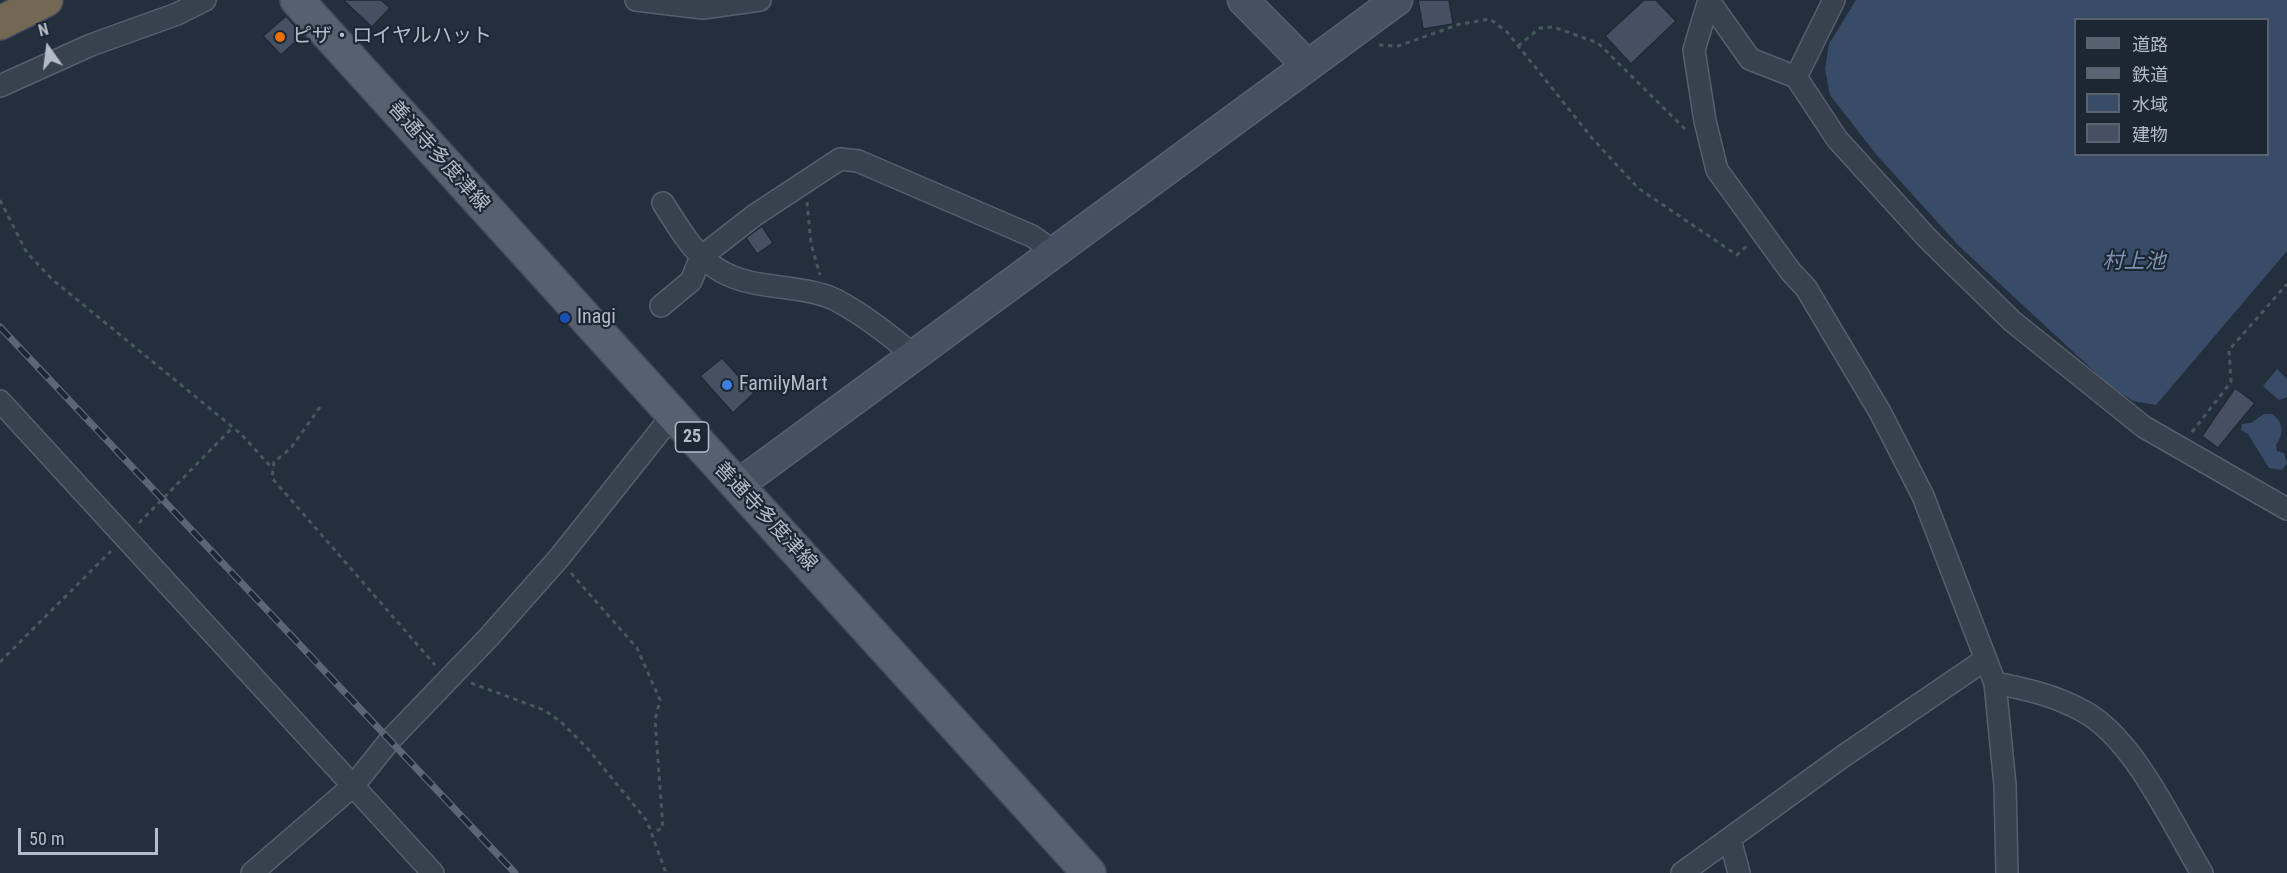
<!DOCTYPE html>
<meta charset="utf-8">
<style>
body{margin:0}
#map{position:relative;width:2287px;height:873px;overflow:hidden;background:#242f3e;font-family:"Roboto Condensed","Noto Sans JP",sans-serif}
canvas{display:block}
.legend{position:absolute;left:2074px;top:18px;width:195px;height:138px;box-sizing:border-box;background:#1d2633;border:2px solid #59626f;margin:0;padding:8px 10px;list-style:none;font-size:18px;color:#b4bcc9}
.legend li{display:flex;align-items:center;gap:12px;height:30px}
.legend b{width:30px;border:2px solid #59626f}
.north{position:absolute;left:18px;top:18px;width:60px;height:60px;-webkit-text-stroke:4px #1d2633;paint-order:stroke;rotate:346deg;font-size:16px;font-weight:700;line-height:24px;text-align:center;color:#b4bcc9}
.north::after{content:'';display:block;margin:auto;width:21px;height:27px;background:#b4bcc9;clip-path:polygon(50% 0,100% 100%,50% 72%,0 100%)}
.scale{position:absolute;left:18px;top:828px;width:140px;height:27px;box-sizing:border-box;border:3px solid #b4bcc9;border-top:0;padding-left:8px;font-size:18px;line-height:21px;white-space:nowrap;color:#b4bcc9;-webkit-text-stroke:4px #1d2633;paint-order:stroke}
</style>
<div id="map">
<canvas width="2287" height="873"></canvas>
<ul class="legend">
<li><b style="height:8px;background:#56606e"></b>道路</li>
<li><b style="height:8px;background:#5a6575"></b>鉄道</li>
<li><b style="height:16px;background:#394c67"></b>水域</li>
<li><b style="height:16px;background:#455162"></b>建物</li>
</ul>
<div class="north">N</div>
<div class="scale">50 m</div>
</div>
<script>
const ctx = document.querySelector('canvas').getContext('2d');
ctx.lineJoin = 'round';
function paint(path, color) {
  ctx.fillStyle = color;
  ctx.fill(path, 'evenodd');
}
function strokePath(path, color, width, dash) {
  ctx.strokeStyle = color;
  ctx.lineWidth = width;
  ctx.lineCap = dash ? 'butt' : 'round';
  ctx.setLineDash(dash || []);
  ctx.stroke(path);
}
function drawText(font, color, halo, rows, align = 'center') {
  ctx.font = font + ' "Roboto Condensed","Noto Sans JP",sans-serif';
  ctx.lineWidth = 4.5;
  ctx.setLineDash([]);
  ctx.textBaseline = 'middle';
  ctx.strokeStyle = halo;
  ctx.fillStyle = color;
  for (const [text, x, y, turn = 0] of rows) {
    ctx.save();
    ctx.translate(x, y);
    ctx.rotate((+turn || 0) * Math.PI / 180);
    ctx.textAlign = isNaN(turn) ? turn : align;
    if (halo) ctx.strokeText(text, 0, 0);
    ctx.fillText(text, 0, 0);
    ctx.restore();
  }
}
paint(new Path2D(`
 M1856,0H2287V251L2156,405L2133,401L2108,384L1959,246L1875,153L1830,95L1825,69L1829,44ZM2076,20H2268V154H2076Z
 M2277,369L2287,379V397L2279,400L2263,386Z
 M2264,414H2272C2284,422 2284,434 2276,445L2277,451L2284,453L2287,463L2282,470L2269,468L2248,434L2241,430L2242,424L2251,423Z`), '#394c67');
const building = new Path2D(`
 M343,0H381L390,8L372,27Z
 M1418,0H1449L1453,24L1423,29Z
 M1644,0H1656L1676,21L1631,64L1605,36Z
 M286,16L303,35L281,55L263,36Z
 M762,226L773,243L757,254L746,238Z
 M722,358L754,393L733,413L700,376Z
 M2235,388L2255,403L2218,448L2202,436Z`);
paint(building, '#455162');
strokePath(building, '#1f2835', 1.5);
const street = new Path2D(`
 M636,0L703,8L760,0
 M1709,0L1694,50L1705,121L1717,170L1791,272L1806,288L1880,412L1923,496L1995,683L2005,785L2007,873
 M1709,1L1750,59L1796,77L1834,0
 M1796,77L1837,139L1928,239L2012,321L2144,427L2287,509
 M0,86L91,45L177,14L205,0
 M663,203C695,254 710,279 773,286C793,289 817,291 836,300C864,315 890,335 914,356
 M661,306L691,281L701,257L755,215L840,159L858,161L1032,236L1055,252
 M0,401L433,873
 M1995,683C2026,689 2054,695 2083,711C2134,738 2172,824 2202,873
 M1730,839L1739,873
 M252,873L354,785L390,740L489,637L559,558L664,426L674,418
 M1682,873L1842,757L1986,659`);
const secondary = new Path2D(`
 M1243,0L1307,65
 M738,485L1397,0`);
const primary = new Path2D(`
 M297,0L1089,873`);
const highway = new Path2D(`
 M0,23L46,0`);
strokePath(street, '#565f6c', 24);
strokePath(secondary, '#565f6c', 33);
strokePath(primary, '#414a57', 36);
strokePath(highway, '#434c59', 36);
strokePath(new Path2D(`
 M1379,45L1398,46L1460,24L1490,19L1507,32L1592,138L1638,188L1737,255L1749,244
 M1518,46L1540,28L1553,27L1598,43L1686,130
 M0,200L27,253L53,280L241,434L273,469
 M807,202L811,244L820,275
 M320,407L291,448L274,462L272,478L435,665
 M2192,432L2231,382L2229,350L2287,284
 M139,523L233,427
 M571,573L637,648L660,700L655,720L663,828L653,832
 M0,662L111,551
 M471,683L544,710L560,721L588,749L647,821L666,873`), '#44595c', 3, [4.5, 4.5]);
strokePath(street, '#38414e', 21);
strokePath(secondary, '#465061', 30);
strokePath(primary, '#56606e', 33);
strokePath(highway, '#746855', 33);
const rail = new Path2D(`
 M0,327L515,873`);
strokePath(rail, '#5a6575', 7);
strokePath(rail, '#1d2633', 4.5, [14]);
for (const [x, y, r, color] of [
 [280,37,6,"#e8710a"],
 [565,318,6,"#1a4fb4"],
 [727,385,6,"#3f7fe0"]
]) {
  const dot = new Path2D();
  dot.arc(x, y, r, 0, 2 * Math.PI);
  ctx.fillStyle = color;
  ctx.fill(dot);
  strokePath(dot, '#1d2633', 2);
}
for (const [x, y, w] of [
 [692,437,33]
]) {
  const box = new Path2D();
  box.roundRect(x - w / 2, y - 15, w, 30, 4.5);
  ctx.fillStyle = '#1d2633';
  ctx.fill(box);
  strokePath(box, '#b4bcc9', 1.5);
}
drawText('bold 18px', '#b4bcc9', null, [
 ["25",692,437]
]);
drawText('20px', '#b4bcc9', '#1d2633', [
 ["ピザ・ロイヤルハット",292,37],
 ["Inagi",577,318],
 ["FamilyMart",739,385]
], 'left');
drawText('20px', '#b4bcc9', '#1d2633', [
 ["善通寺多度津線",438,157,48],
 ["善通寺多度津線",765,517,47]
]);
drawText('italic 21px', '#7c92b1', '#1d2633', [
 ["村上池",2134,263]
]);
</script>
